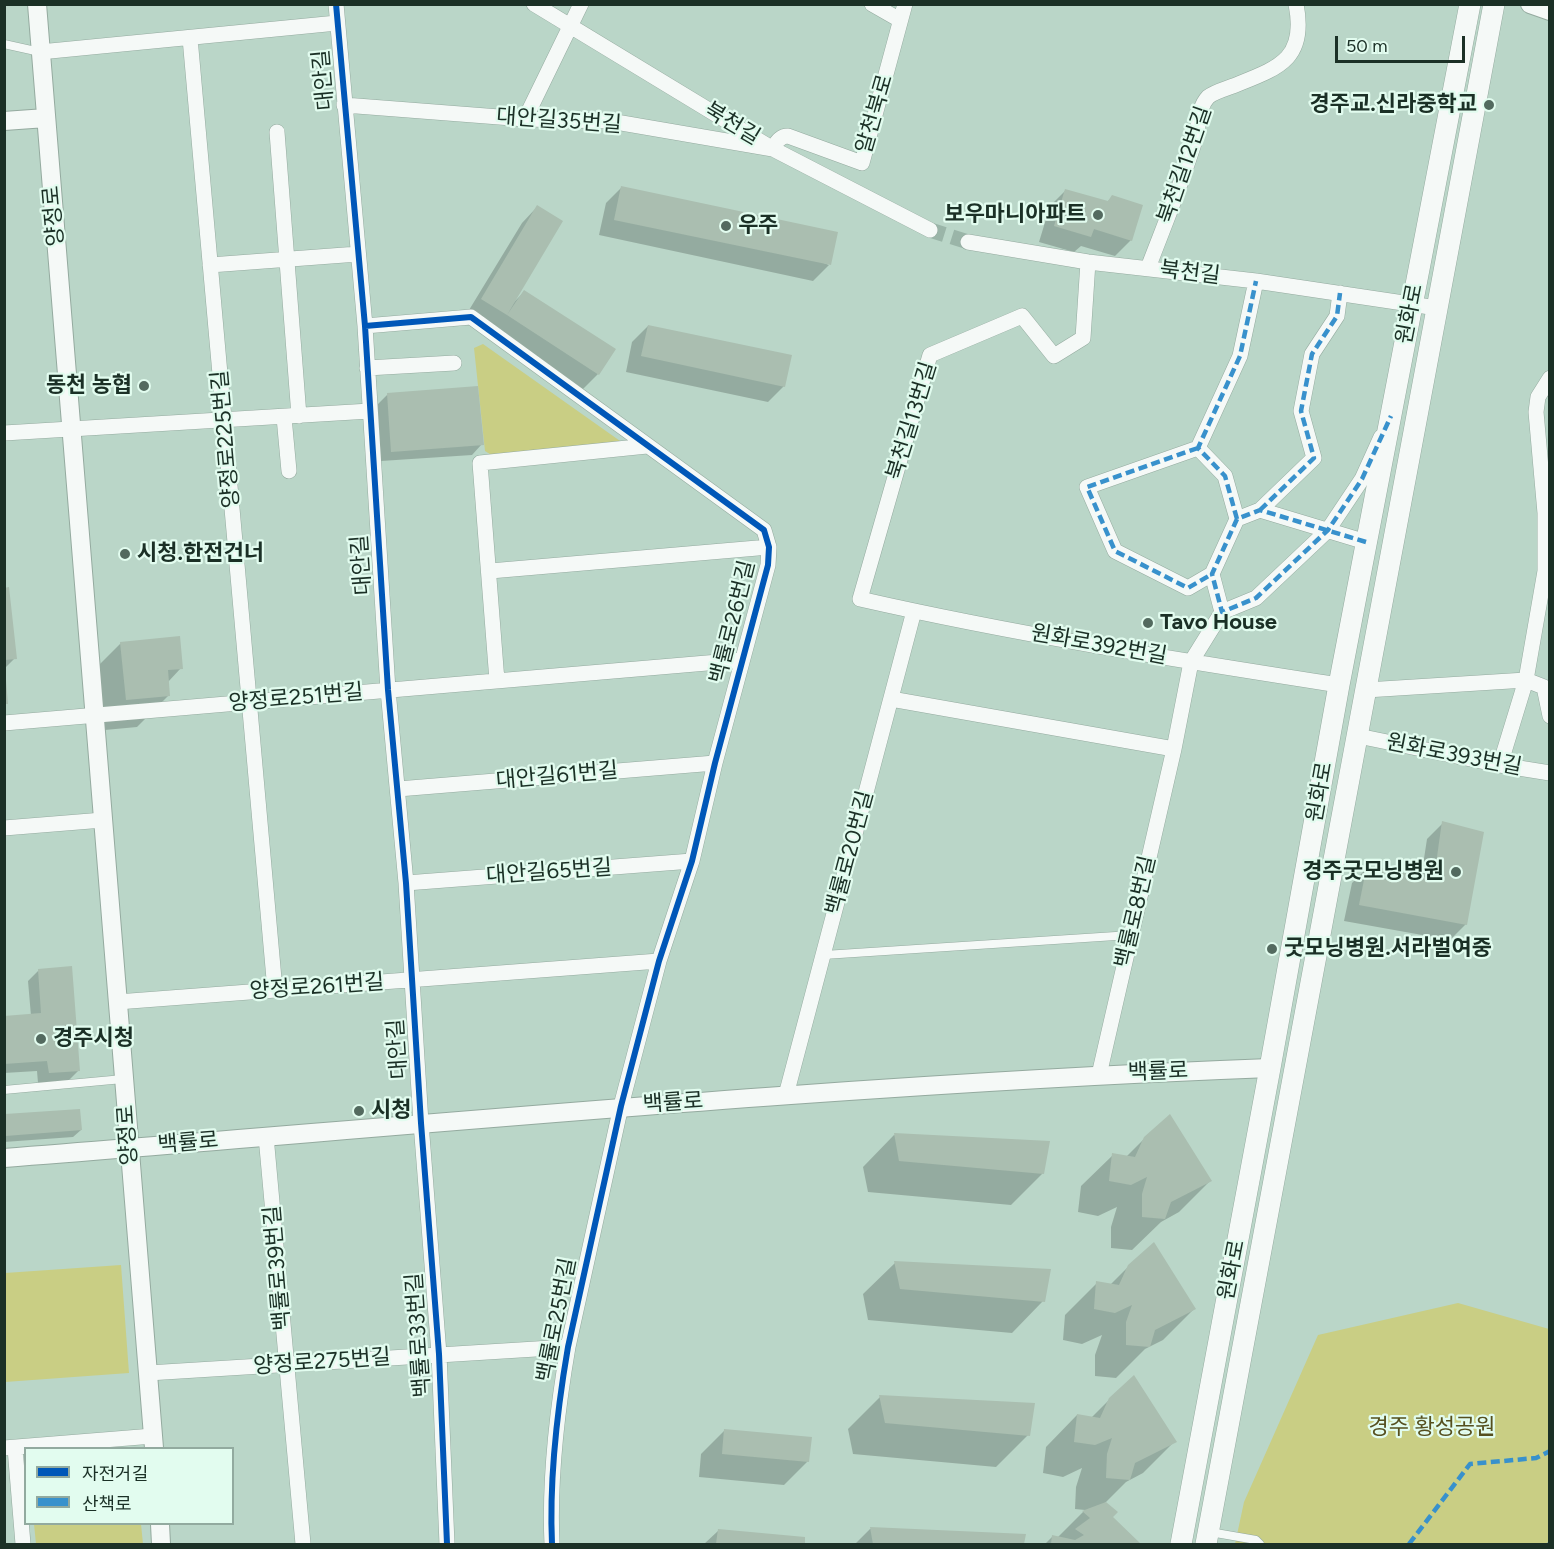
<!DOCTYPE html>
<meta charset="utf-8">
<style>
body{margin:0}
#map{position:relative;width:1554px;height:1549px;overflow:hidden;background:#bad6c8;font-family:Figtree,"Noto Sans KR",sans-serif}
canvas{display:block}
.frame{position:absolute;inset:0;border:6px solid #1b3026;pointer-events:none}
.legend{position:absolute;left:24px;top:1447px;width:210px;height:78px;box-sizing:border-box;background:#e2fcef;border:2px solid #92aa9f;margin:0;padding:8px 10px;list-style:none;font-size:18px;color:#1b3026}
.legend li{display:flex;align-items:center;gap:12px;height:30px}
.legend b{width:30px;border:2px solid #92aa9f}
.scale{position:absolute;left:1335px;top:36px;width:130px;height:27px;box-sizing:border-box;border:3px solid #1b3026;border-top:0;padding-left:8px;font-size:18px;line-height:21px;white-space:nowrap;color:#1b3026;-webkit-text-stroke:4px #e2fcef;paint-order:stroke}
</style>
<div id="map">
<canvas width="1554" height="1549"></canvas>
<div class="frame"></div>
<ul class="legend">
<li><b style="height:8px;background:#0057b8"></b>자전거길</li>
<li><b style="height:8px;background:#3891cc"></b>산책로</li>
</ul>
<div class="scale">50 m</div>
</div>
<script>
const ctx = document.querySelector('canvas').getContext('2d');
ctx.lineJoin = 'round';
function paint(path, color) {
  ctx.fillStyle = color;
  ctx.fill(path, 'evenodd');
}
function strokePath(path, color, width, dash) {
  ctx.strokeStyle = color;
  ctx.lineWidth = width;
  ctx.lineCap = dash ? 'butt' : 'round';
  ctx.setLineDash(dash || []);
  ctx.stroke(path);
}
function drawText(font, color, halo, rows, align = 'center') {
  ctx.font = font + ' Figtree,"Noto Sans KR",sans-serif';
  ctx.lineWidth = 4.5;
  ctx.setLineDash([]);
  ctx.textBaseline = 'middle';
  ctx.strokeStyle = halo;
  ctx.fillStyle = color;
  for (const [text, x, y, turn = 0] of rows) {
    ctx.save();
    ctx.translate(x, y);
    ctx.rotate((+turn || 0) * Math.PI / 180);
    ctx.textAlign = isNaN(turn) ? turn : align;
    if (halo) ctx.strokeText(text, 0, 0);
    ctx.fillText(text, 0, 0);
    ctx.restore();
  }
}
paint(new Path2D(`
 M483,344L630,448L493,456L485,451L474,348Z
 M121,1265L129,1373L5,1382V1273Z
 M1458,1303L1549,1329V1544H1235L1244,1502L1318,1335Z
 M34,1524H141L143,1544H36Z`), '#c9ce84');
paint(new Path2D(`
 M622,187L829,265L813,281L599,235L606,203Z
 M1066,190L1107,202L1112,197L1131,240L1115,256L1081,246L1074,252L1039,242L1050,206Z
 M537,207L514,302L524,292L598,374L582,390L466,315L522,223Z
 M648,326L784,386L768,402L626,372L632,342Z
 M388,394L482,444L472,455L381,461L377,405Z
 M4,589L15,658L4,669Z
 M121,643L181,668L168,682L169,695L137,727L94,731L89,675Z
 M1443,823L1466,924L1450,940L1344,921L1352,883L1368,867L1421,878L1427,839Z
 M39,970L79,1070L68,1081L38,1083L37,1071L4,1073V1018L31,1016L28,981Z
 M78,1110L81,1130L73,1137L4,1142V1115Z
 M894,1135L1043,1173L1011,1205L868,1192L863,1167Z
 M1145,1138L1210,1181L1179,1212L1161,1222L1132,1250L1111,1248V1227L1117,1207L1098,1216L1078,1212L1081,1186L1113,1155L1126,1157Z
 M895,1263L1043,1301L1012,1333L868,1320L863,1294Z
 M1129,1266L1194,1309L1163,1340L1145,1349L1116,1378L1095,1376V1355L1102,1335L1082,1344L1063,1340L1065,1315L1097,1283L1110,1285Z
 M880,1397L1028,1435L996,1467L853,1454L848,1429Z
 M1110,1399L1175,1441L1143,1473L1126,1482L1105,1503L1111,1517L1139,1544H1045L1053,1536L1057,1538L1085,1510L1075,1509L1076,1487L1082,1468L1063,1477L1043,1473L1046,1447L1077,1415L1091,1418Z
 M724,1431L808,1461L784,1485L699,1477L701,1454Z
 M870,1529L1024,1536L1023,1544H855Z
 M718,1531L804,1539L803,1544H704Z`), '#0003');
paint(new Path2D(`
 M621,186L838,232L831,265L614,220Z
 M1065,189L1108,201L1112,195L1143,205L1132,241L1094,229L1091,237L1054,226Z
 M537,205L563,221L507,315L481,299Z
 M524,290L616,349L599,375L507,315Z
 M648,325L792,355L785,387L641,356Z
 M478,386L484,445L391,452L387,393Z
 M9,587L17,659L4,660V588Z
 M180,636L183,669L168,670L170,696L126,700L120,642Z
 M4,680H6L8,704H4Z
 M1442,821L1484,832L1467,925L1359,905L1367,865L1434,879Z
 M72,966L80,1071L49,1073L47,1061L4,1064V1016L41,1013L38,969Z
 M80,1109L82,1130L5,1136V1114Z
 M1170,1114L1212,1181L1171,1202L1165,1219L1142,1217V1194L1147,1177L1131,1185L1109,1181L1112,1153L1135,1157L1144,1137Z
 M894,1133L1050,1141L1044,1174L899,1161Z
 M1154,1242L1196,1309L1155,1330L1150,1347L1126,1345V1322L1132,1305L1115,1313L1094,1309L1096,1281L1119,1285L1128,1265Z
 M894,1261L1051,1269L1045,1302L900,1289Z
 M1134,1375L1177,1442L1135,1463L1130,1480L1106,1478L1107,1454L1112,1438L1095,1445L1074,1442L1077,1414L1100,1418L1109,1398Z
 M879,1395L1035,1403L1030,1436L885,1423Z
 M724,1429L812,1437L809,1462L722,1454Z
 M1106,1502L1118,1512L1113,1517L1141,1544H1051L1052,1535L1075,1540L1084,1535L1075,1529L1090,1518L1082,1511Z
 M870,1527L1026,1534L1024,1544H873Z
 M718,1529L805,1537V1544H716Z`), '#aabeb0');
strokePath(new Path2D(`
 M930,230L968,242`), '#9ab5a8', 15, [15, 8]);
const service = new Path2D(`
 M4,44L40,52
 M824,955L1131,935
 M4,1090L123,1079
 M1210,1532L1256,1540L1260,1544`);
const minor = new Path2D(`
 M336,4L365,326L388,690L406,883L421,1123L439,1354L447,1544
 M534,4L773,149L930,230
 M872,4L900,20
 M190,38L275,990
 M40,52L337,23
 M344,105L525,119L610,121L773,149C776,142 780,136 788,136L862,163L905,4
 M525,119L581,4
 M277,132L299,416
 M968,242L1088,262L1256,281L1437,308
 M1088,262L1083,338L1054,356L1022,316L930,355L860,599C1018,635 1179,660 1339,685
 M210,265L358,254
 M1148,268C1164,226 1182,183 1195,140C1200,125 1197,109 1208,97C1214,92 1225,89 1233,86C1278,68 1307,60 1296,4
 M365,326L471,317L764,530L769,547L768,565L715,763L692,861L659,961L621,1106L568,1347C557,1411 549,1479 552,1544
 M367,368L454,363
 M284,417L289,471
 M4,433L370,411
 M1198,448L1087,487L1115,551L1188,588L1212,574
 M1260,510L1314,458L1301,411L1312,354L1337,316L1340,293
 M1237,519L1225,476L1198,448L1240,356L1256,281
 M490,571L769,547
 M1222,612L1256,598L1328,530L1362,479L1381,437
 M1222,612L1212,574L1237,519L1260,510L1366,542
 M497,681L480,463L647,446
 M1366,690L1526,680L1544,687L1550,716
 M891,699L1174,749
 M4,723L742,660
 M1358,736L1500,765L1550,773
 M1500,765L1526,680L1545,571V513L1536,412L1538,397L1550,378
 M398,789L715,763
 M4,828L103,820
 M406,883L692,861
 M117,1002L659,961
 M1099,1075L1174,749L1191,662L1222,612
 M786,1095L914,611
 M266,1136L303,1544
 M148,1373L568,1347
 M4,1448L153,1436
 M15,1448L23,1544`);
const tertiary = new Path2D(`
 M37,4L154,1448
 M1530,4L1550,11
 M4,121L46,118
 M4,1158C426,1125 847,1084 1270,1068
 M160,1524L161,1544`);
const secondary = new Path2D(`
 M1181,1544L1270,1068L1339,685L1470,4
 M1206,1544L1494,4`);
strokePath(service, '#94aa9f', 9);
strokePath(minor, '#94aa9f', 16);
strokePath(tertiary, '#94aa9f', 20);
strokePath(secondary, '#94aa9f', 22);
strokePath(service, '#f5f9f7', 8);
strokePath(minor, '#f5f9f7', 15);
strokePath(tertiary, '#f5f9f7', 18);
strokePath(secondary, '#f5f9f7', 21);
strokePath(new Path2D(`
 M1198,448L1087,487L1115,551L1188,588L1212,574
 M1260,510L1314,458L1301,411L1312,354L1337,316L1340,293
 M1237,519L1225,476L1198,448L1240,356L1256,281
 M1366,542L1260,510L1237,519L1212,574L1222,612L1256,598L1328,530L1362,479L1391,416
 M1409,1544L1470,1464L1536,1458L1550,1451
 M1549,1544L1550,1543`), '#3891cc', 4.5, [9, 4.5]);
strokePath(new Path2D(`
 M336,4L365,326L388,690L406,883L421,1123L439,1354L447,1544
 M365,326L471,317L764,530L769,547L768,565L715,763L692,861L659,961L621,1106L568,1347C557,1411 549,1479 552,1544`), '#0057b8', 6);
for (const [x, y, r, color] of [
 [1489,105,6,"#536a5f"],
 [1098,215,6,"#536a5f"],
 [726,226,6,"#536a5f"],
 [144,386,6,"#536a5f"],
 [125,554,6,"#536a5f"],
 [1148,623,6,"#536a5f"],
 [1456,872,6,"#536a5f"],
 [1272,949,6,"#536a5f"],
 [41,1039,6,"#536a5f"],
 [359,1111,6,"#536a5f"]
]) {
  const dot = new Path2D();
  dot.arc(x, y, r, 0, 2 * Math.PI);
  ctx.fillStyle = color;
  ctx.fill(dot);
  strokePath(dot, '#e2fcef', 2);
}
drawText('22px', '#1b3026', '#e2fcef', [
 ["대안길",324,80,-95],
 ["알천북로",875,114,-74],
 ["대안길35번길",559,121,4],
 ["북천길",732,124,31],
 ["북천길12번길",1185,165,-71],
 ["양정로",54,216,-95],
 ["북천길",1190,273,7],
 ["원화로",1410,314,-79],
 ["북천길13번길",912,421,-73],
 ["양정로225번길",226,439,-95],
 ["대안길",362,565,-94],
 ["백률로26번길",733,622,-76],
 ["원화로392번길",1099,645,10],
 ["양정로251번길",296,698,-5],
 ["원화로393번길",1454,755,11],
 ["대안길61번길",557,776,-5],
 ["원화로",1320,792,-80],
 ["백률로20번길",850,853,-75],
 ["대안길65번길",549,872,-4],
 ["백률로8번길",1136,912,-77],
 ["양정로261번길",317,987,-4],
 ["대안길",398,1049,-94],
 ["백률로",1158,1072,-2],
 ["백률로",673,1103,-4],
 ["양정로",128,1135,-94],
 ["백률로",188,1143,-5],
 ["백률로39번길",278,1268,-95],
 ["원화로",1232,1270,-79],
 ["백률로25번길",557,1320,-79],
 ["백률로33번길",419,1335,-94],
 ["양정로275번길",322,1362,-4]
]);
drawText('bold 22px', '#1b3026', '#e2fcef', [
 ["경주교.신라중학교",1477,105,"right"],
 ["보우마니아파트",1086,215,"right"],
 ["우주",738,226],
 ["동천 농협",132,386,"right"],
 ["시청.한전건너",137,554],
 ["Tavo House",1160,623],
 ["경주굿모닝병원",1444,872,"right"],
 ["굿모닝병원.서라벌여중",1284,949],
 ["경주시청",53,1039],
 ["시청",371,1111]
], 'left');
drawText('22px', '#554f1e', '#e2fcef', [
 ["경주 황성공원",1432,1428]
]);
</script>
